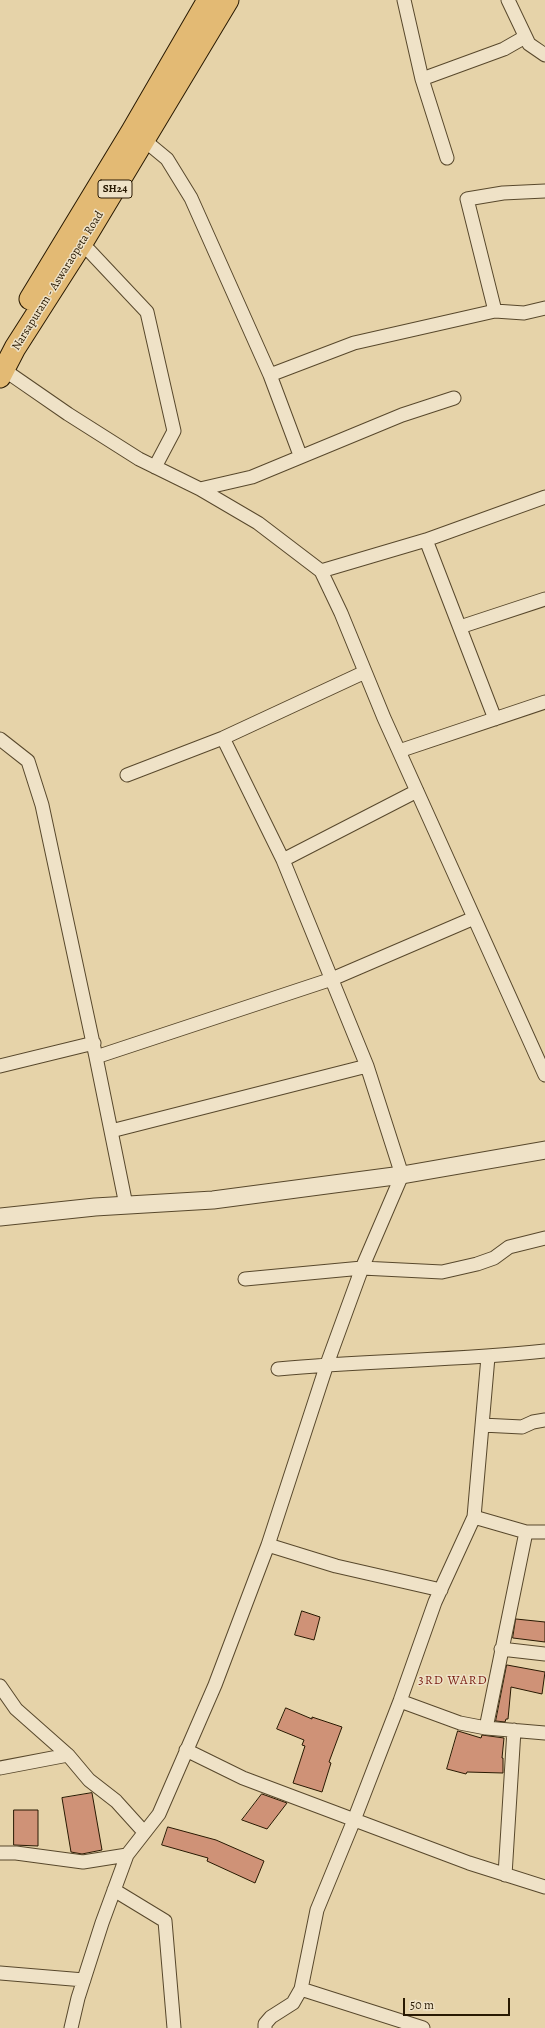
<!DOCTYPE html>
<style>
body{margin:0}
#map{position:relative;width:545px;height:2028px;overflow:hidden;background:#e6d3a9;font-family:Alegreya,serif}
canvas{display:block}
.scale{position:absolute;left:403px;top:1998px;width:107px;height:18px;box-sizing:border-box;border:2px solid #281902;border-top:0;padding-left:5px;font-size:12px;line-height:14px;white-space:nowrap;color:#281902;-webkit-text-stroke:3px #efe2c7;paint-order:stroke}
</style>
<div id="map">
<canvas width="545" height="2028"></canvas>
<div class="scale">50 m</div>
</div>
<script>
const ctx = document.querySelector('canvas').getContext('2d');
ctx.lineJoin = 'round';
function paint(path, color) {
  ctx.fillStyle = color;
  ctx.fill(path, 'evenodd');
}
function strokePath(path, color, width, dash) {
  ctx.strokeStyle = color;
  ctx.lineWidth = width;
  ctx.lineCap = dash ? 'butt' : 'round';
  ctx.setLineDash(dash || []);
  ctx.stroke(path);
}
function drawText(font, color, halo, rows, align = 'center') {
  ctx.font = font + ' Alegreya,serif';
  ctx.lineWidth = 3;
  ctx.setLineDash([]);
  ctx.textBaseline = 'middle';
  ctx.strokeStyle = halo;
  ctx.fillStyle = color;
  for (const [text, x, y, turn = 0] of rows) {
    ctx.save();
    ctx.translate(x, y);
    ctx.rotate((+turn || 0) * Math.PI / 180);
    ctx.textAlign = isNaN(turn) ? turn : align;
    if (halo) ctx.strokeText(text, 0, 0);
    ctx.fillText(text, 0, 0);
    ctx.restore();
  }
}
const building = new Path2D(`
 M302,1611L320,1617L314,1640L295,1635Z
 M516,1619L545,1622V1642L513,1638Z
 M507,1665L545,1672L542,1694L511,1687L508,1719H506L505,1722L496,1721Z
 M286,1708L312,1719V1717L342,1727L329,1762L331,1763L322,1792L293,1783L305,1746L302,1745L304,1740L277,1729Z
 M458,1731L481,1738L482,1735L504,1738L502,1758H503V1773L467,1772L466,1774L447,1769Z
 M92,1793L102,1850L82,1854L71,1852L62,1798Z
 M262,1794L287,1803L267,1829L242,1820Z
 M14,1810H38V1846L14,1845Z
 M168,1827L216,1840L264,1861L255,1883L207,1861L208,1858L162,1845Z`);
paint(building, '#cf9277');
strokePath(building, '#281902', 1);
const minor = new Path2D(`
 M404,0L422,79L447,158
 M508,0L529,44L545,55
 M422,79L504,49L525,37
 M138,135L167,159L191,198L270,375L300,455
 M82,243L147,312L174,431L155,467
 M495,311L524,313L545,308
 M0,367L68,414L139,459L200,489L258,523L321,571L341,613L384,718L545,1075
 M270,375L354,343L495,311L467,199L503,193L545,191
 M200,489L252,477L402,415L454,398
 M426,540L495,719
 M321,571L426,540L545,497
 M460,627L545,599
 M0,739L28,761L42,805L96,1057L126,1205
 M399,751L545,702
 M127,775L223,738L365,672
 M283,860L417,791
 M96,1057L332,979L474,918
 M0,1066L94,1043
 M111,1131L367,1066
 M245,1279L362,1268L442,1272L477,1264L494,1258L509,1247L545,1238
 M278,1369C367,1360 456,1361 545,1351
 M482,1425L522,1427L533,1422L545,1420
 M474,1517L526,1532H545
 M268,1545L336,1566L441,1590
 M501,1649L545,1654
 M0,1686L16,1709L68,1755L89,1780L116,1801L144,1832
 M400,1701L460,1723L486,1728L545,1733
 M486,1728L526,1532
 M186,1750L243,1778L469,1863L545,1887
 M0,1768L68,1755
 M0,1853H16L83,1862L127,1855
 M505,1875L514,1730
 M114,1890L165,1921L174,2028
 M0,1973L84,1980
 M71,2028L78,1998L102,1923L127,1855L159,1814L215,1685L268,1545L327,1364L362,1268L402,1175L367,1066L283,860L223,738
 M265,2028V2024L271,2017L293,2003L301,1989
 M423,2028L301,1989L317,1910L354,1820L400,1701L435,1602L474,1517L488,1357`);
const tertiary = new Path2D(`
 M0,1217L95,1207L213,1200L402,1175L545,1150`);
const primary = new Path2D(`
 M30,299L132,131L208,0
 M0,377L15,348L82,243L228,0`);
strokePath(minor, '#58482c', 15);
strokePath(tertiary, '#58482c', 19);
strokePath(primary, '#281902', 23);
strokePath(minor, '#efe2c7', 13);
strokePath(tertiary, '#efe2c7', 17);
strokePath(primary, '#e3ba74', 21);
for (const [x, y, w] of [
 [115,189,34]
]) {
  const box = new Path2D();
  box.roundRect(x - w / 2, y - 9, w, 18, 3);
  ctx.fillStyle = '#efe2c7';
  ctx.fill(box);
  strokePath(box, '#281902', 1);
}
drawText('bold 11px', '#281902', null, [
 ["SH24",115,189]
]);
drawText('12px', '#281902', '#efe2c7', [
 ["Narsapuram - Aswaraopeta Road",58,281,-58]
]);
ctx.letterSpacing = '1px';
drawText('13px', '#7a1f14', '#efe2c7', [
 ["3RD WARD",453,1681]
]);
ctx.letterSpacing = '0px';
</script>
